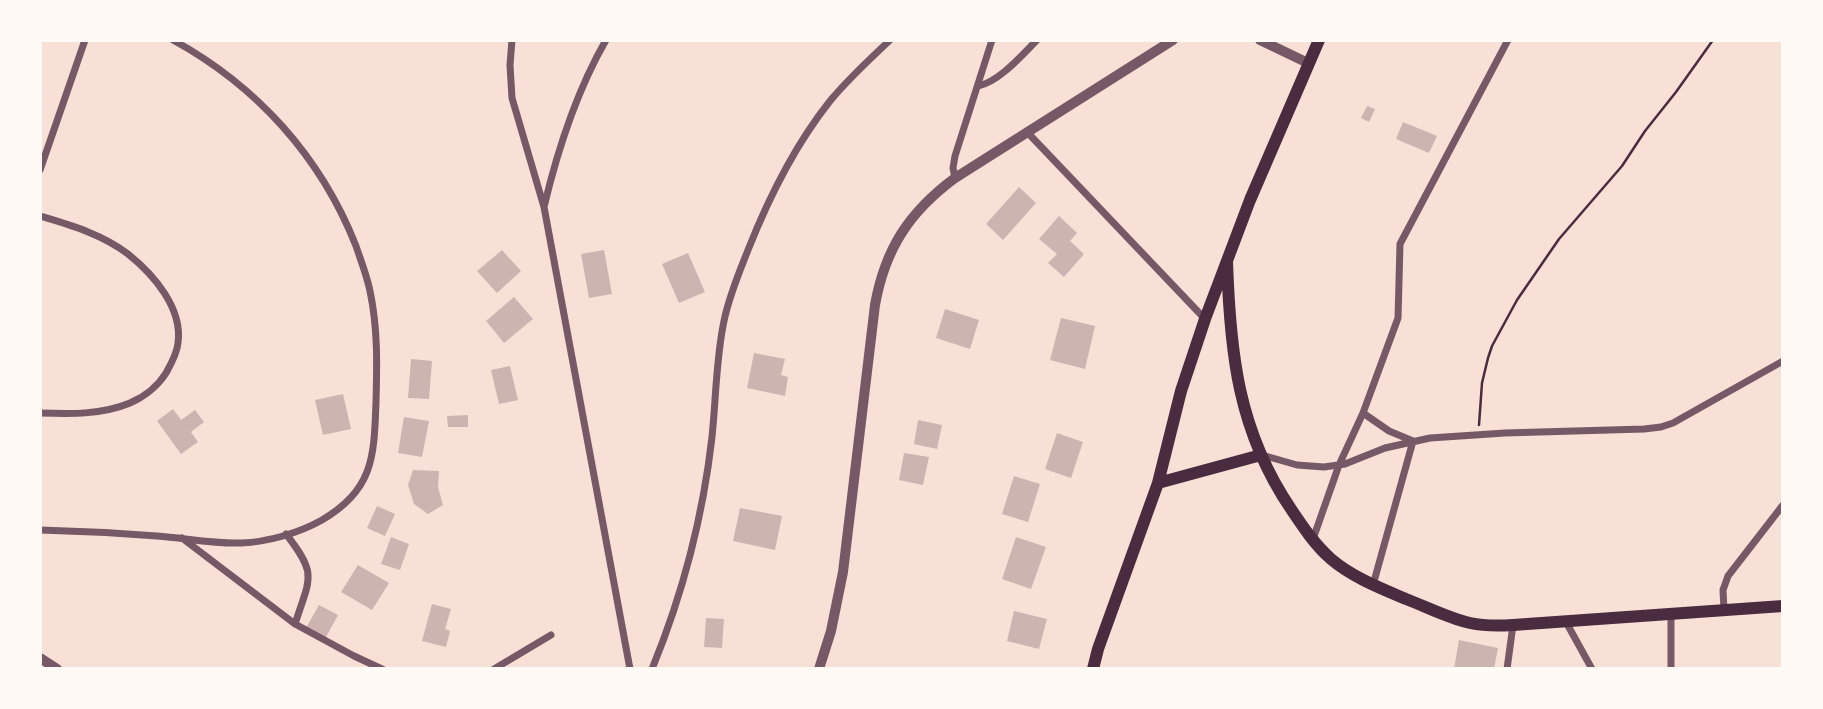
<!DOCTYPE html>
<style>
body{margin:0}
#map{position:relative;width:1823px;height:709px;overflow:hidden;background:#f7e1d7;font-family:Helvetica,sans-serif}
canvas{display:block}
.frame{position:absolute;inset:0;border:42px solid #fffaf5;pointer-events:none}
</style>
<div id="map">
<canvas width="1823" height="709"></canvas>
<div class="frame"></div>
</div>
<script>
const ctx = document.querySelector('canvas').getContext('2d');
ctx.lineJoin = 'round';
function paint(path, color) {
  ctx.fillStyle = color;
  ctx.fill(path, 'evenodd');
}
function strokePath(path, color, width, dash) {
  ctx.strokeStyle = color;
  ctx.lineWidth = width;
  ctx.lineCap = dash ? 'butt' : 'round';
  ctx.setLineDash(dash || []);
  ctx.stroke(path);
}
paint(new Path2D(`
 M1367,106L1375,109L1369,122L1361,118Z
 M1403,122L1437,136L1429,153L1396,139Z
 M1019,187L1036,203L1003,240L986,224Z
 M1059,216L1077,233L1070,241L1084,254L1064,277L1048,263L1057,254L1039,239Z
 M502,250L521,271L497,293L477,271Z
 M604,250L612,294L589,298L581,254Z
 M688,253L705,292L679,303L662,264Z
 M514,297L533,319L504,343L486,321Z
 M945,309L979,320L970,349L936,338Z
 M1061,318L1095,326L1085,369L1050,360Z
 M754,353L785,359L781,375L788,377L785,396L747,388Z
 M411,359L432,361L429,399L408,398Z
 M510,366L518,400L499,404L491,370Z
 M343,394L351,429L323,435L315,400Z
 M173,409L181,420L195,410L204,422L191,432L198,442L181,454L157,421Z
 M468,415V427H448L447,416Z
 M404,417L429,421L422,457L398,453Z
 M918,420L942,425L937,449L914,444Z
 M1057,433L1083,442L1071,478L1045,469Z
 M904,453L929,457L923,485L899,480Z
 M413,470L439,471L438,487L443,505L428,514L414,504L408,485Z
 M1014,476L1040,484L1028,522L1002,514Z
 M377,506L395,514L385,536L367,528Z
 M740,508L782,516L775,550L733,541Z
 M391,537L409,544L400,570L381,564Z
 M1016,537L1046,547L1031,589L1002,579Z
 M358,565L389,583L372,610L341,592Z
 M432,604L451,609L445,629L450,631L446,647L422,641Z
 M319,605L338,615L325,639L306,628Z
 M1014,611L1047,619L1039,649L1007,641Z
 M706,618L724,619L722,648L704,647Z
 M1459,640L1498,648L1494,669H1454Z`), '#ccb4b1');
strokePath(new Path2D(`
 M1479,425L1482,383L1488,358L1492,346L1517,300L1559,239L1622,166L1645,131L1676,92L1713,40`), '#4a2c40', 2.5);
strokePath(new Path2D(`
 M512,40L510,65L512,98L544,207L630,669
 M978,86C999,82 1022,55 1037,40
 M1028,133L1205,319
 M40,170L85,40
 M955,178L953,168L955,156L992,40
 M544,207C558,148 576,92 606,40
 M40,216C70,225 102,234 128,254C153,274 183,308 178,343C177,354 171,364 166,373C158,386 144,397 130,403C101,415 70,414 40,413
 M1363,413L1389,431L1413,441L1373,585
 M1262,455L1297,465L1324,467L1345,464L1385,448L1430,438L1505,433L1644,429L1661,427L1673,423L1783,361
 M40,530C79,531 118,533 157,536C185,538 213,544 241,543C268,542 299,533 322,520C374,490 374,456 376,402C377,365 378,329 370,291C367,276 361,261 356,246C321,157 257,86 173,40
 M286,534C318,575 310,577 295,624
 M182,538L295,624L354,656L382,669
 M1313,539L1339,465L1363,413L1398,318L1400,244L1508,40
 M1724,610L1723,590L1728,576L1783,505
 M1566,622L1592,669
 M494,669L551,635
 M652,669C682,596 703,516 712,437C716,399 716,358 724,321C729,296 739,273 748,250C769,197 795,145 830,101C848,79 869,60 890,40
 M1507,669L1513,625
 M1671,669V614`), '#755966', 7);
strokePath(new Path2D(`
 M1260,40L1308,63
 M40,658L57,669
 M819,669L831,631L843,572L875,305C885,249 909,212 955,178L1173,40`), '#755966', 10);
strokePath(new Path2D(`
 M1227,261C1230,353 1238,431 1291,509C1303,527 1315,545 1331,559C1352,577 1380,588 1406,599C1427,607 1448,618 1470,623C1484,626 1498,626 1513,625L1783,606
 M1158,483L1261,455
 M1093,669L1098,649L1158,483L1181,391L1205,319L1250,200L1319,40`), '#4a2c40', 12);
</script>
